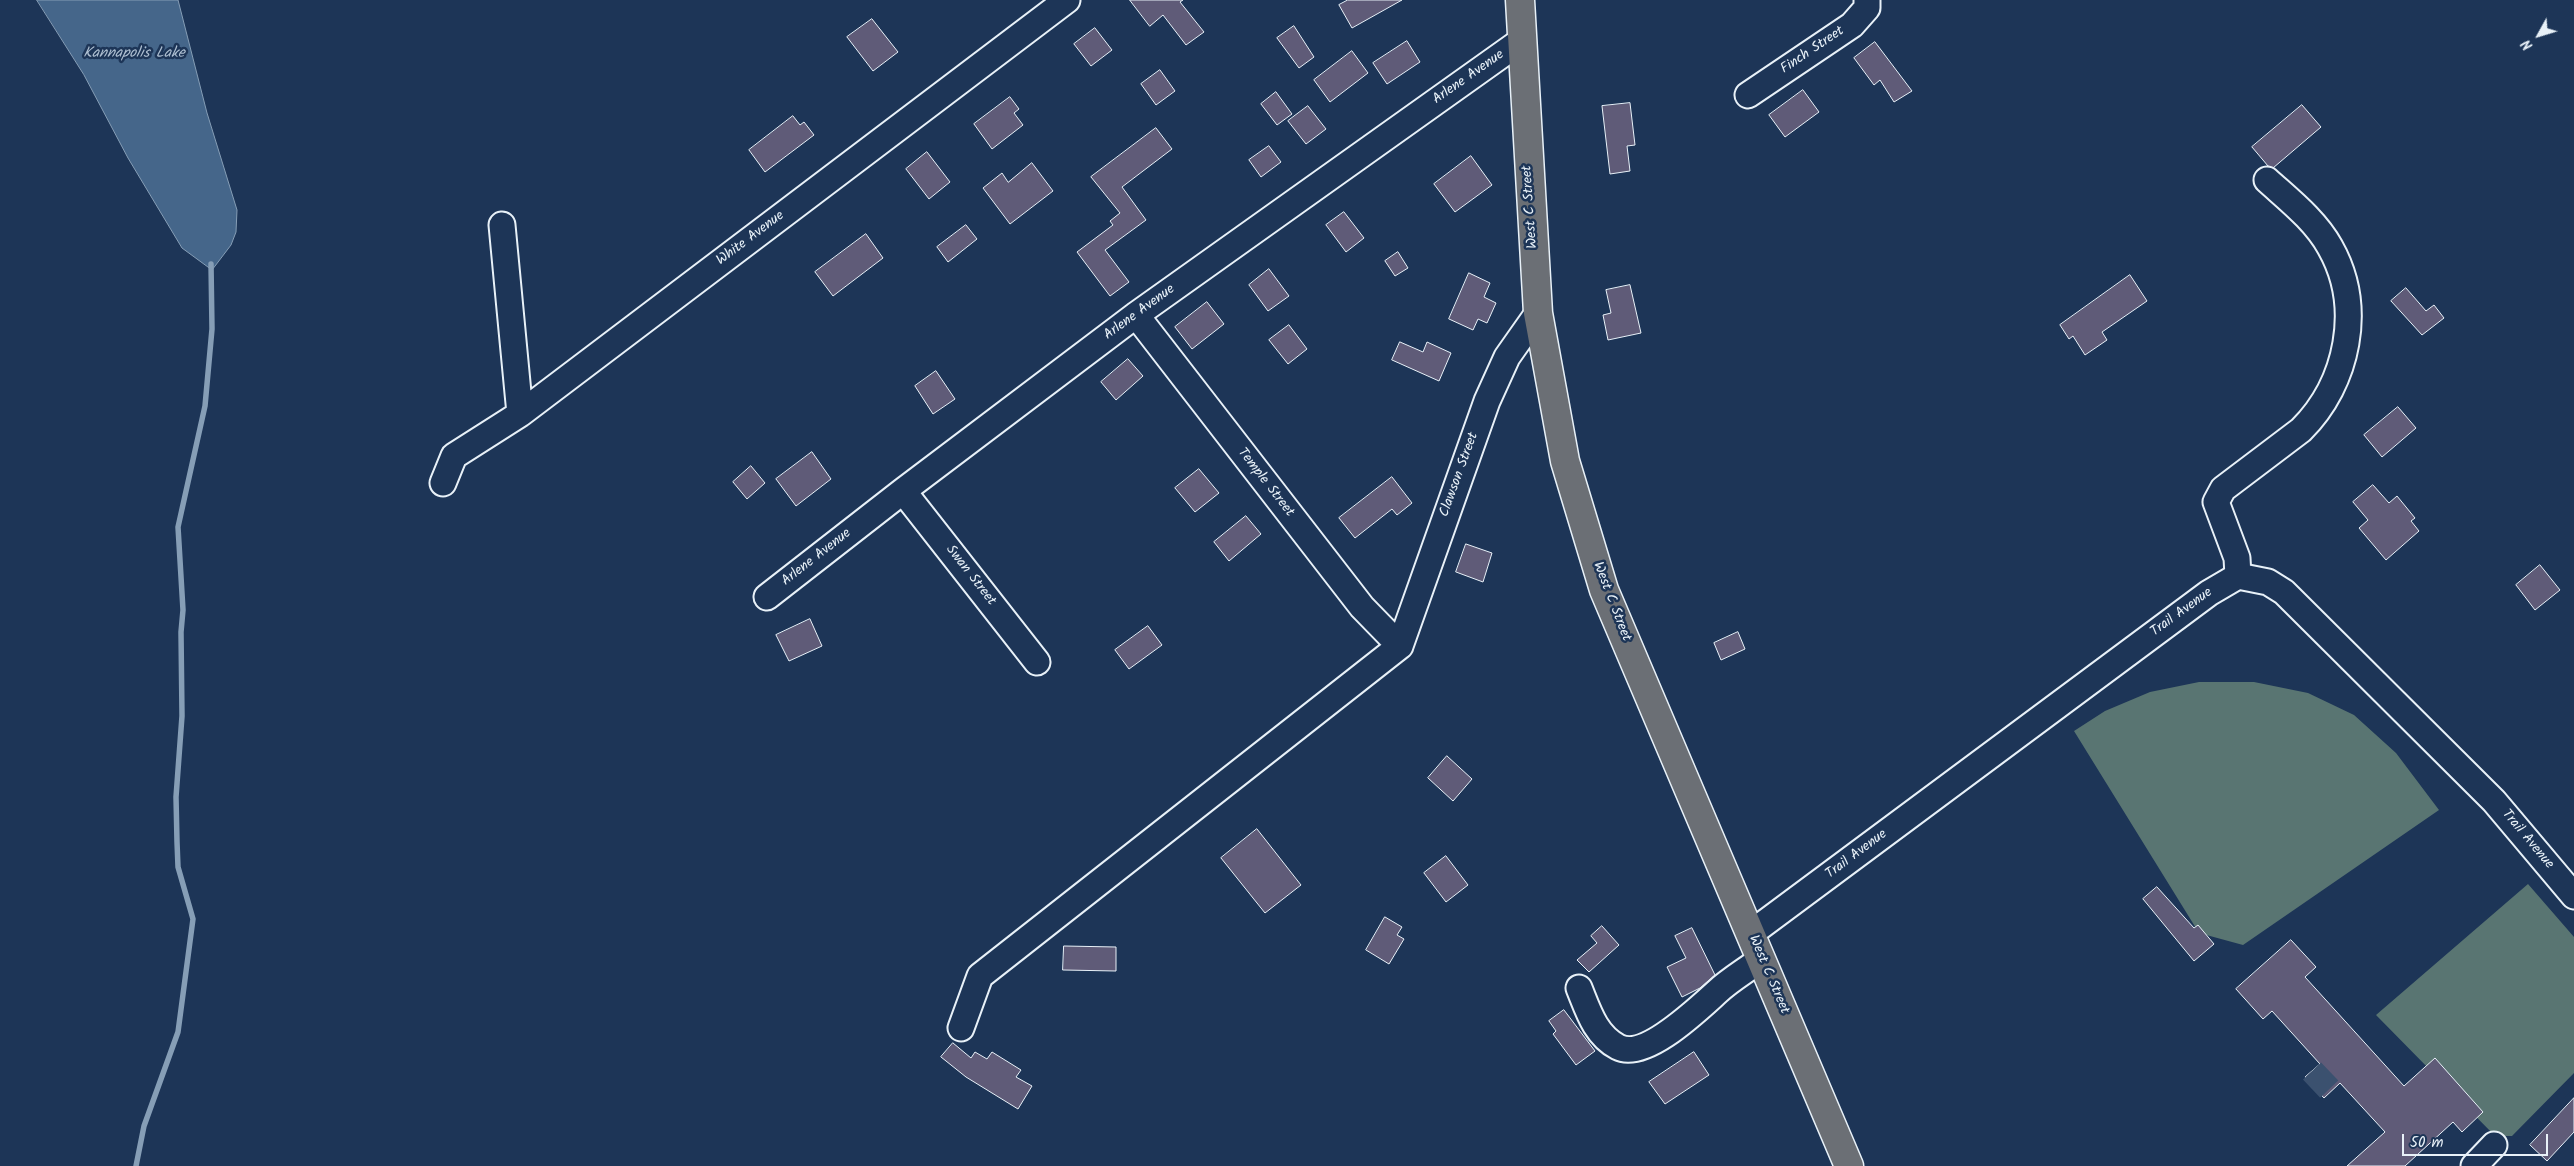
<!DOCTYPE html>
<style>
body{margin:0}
#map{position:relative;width:2574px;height:1166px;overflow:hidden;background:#1d3557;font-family:Kalam,sans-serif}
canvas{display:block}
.north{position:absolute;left:2514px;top:10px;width:50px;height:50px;-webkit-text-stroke:4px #1d3557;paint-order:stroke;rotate:231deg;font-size:14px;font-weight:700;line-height:20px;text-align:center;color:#e8f1f8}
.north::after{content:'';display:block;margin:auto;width:18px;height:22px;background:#e8f1f8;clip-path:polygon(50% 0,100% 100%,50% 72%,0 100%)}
.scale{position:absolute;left:2402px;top:1134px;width:146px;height:22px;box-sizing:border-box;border:2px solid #e8f1f8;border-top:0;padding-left:6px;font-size:15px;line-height:18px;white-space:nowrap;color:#e8f1f8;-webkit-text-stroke:4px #1d3557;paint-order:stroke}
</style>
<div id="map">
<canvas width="2574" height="1166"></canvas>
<div class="north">N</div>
<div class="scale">50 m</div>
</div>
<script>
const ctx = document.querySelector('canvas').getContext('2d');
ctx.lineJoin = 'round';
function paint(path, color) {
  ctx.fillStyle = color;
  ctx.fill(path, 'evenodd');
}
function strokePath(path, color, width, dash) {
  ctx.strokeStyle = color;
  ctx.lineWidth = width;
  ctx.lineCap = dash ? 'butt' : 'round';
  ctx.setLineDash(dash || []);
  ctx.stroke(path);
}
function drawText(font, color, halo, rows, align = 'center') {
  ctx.font = font + ' Kalam,sans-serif';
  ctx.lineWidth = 5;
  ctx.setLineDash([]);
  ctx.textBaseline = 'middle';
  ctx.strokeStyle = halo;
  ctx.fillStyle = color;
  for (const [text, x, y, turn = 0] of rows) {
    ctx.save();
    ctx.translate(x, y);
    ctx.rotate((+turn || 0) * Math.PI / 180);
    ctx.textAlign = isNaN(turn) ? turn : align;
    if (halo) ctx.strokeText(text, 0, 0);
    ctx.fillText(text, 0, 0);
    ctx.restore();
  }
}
paint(new Path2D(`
 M2199,682H2254L2308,693L2354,715L2396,753L2439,810L2243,945L2199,933L2074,731L2105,711L2150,692Z
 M2528,884L2574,937V1073L2512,1136H2495L2376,1015Z`), '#597572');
const water = new Path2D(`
 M37,0H178L207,113L237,210L236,232L231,245L212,270L182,248L128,158L84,75Z`);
paint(water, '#45668a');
strokePath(water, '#869eb6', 1);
strokePath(new Path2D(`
 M136,1166L144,1126L178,1032L193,919L178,867L177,842L176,797L182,716L181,632L183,610L178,527L205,406L212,329L211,264`), '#869eb6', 5.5);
const building = new Path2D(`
 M1130,0H1183L1180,2L1204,32L1186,45L1163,15L1150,26Z
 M1348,0H1402L1352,28L1339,5Z
 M872,19L898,52L873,71L847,37Z
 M1294,26L1314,57L1299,68L1277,38Z
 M1095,28L1112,50L1091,66L1074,44Z
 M1407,41L1420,62L1387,84L1373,63Z
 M1875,42L1912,91L1894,102L1880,80L1874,85L1854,58Z
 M1352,51L1368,73L1330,102L1314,80Z
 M1160,70L1175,91L1156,105L1141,84Z
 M1803,90L1819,112L1785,137L1769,115Z
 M1276,92L1292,114L1277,125L1261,104Z
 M1010,97L1019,109L1014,113L1023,125L992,149L974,124Z
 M1630,103L1635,145L1627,146L1630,171L1610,174L1602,106Z
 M2302,105L2321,127L2273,168L2268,166L2252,147Z
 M1308,106L1326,129L1306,144L1288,121Z
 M793,116L800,125L804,122L814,135L765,172L749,150Z
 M1156,128L1172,149L1122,187L1146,220L1105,250L1129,282L1110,296L1077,252L1113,225L1110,221L1120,213L1091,177Z
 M1269,146L1281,162L1261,177L1249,160Z
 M927,152L950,182L929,199L906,169Z
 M1471,156L1492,185L1455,212L1434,184Z
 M1032,163L1053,191L1010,224L983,188L1002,173L1008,182Z
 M1344,212L1364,238L1346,252L1326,225Z
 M966,225L977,239L948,262L937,247Z
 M866,234L883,258L833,296L815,272Z
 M1398,252L1408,268L1395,276L1385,261Z
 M1269,269L1289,296L1268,311L1249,285Z
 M1469,273L1490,283L1484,297L1496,303L1487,323L1478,319L1473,330L1449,319Z
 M2130,275L2147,301L2102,332L2107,340L2085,355L2073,336L2069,339L2060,325Z
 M1630,285L1641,333L1608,340L1603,315L1611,313L1606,290Z
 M2406,288L2426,311L2434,305L2444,318L2422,335L2391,301Z
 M1207,302L1224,324L1192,349L1175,327Z
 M1289,325L1307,349L1288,364L1269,340Z
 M1400,342L1423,352L1427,342L1451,353L1439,381L1392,360Z
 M1128,359L1143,376L1116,400L1101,382Z
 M936,371L955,399L933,414L915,386Z
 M2398,407L2416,428L2382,457L2364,435Z
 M812,452L831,479L796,506L776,479Z
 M751,466L765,483L747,499L733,482Z
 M1199,469L1219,493L1195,512L1175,488Z
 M1392,477L1412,503L1397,515L1392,509L1355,538L1339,518Z
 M2373,485L2389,503L2397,496L2415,518L2411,521L2419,531L2386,560L2359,528L2368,520L2353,502Z
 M1246,516L1261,534L1229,561L1214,542Z
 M1466,544L1492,553L1483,582L1456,572Z
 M2540,565L2560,590L2535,610L2516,585Z
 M810,619L822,646L789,661L776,635Z
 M1148,626L1162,645L1129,669L1115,650Z
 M1738,632L1745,649L1721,660L1714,643Z
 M1447,756L1472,779L1453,801L1428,778Z
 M1257,829L1301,885L1265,913L1221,858Z
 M1446,856L1468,885L1446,902L1424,873Z
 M2157,887L2194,928L2198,925L2214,944L2194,961L2143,899Z
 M1385,917L1402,927L1397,935L1404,939L1389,964L1366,950Z
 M1602,926L1619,945L1589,972L1577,960L1597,943L1591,936Z
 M1692,928L1715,975L1700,988L1682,997L1667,967L1686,958L1675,936Z
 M2291,940L2316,967L2305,977L2404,1086L2435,1058L2483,1112L2462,1132L2453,1122L2405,1166H2347L2385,1132L2340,1083L2324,1098L2305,1077L2320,1064L2272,1011L2263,1019L2236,989Z
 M1064,946L1116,947V971L1063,970Z
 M1564,1010L1595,1051L1576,1065L1553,1034L1556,1031L1549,1021Z
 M953,1043L971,1058L975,1052L987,1059L992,1052L1021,1070L1016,1077L1032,1086L1018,1109L966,1077L941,1057Z
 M1694,1052L1709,1075L1665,1104L1649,1082Z
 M2574,1098V1132L2547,1161L2530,1145Z`);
paint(building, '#5f5b78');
strokePath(building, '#e8f1f8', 1);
strokePath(new Path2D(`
 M2312,1071L2331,1091`), '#3b516f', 25, [25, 12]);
const minor = new Path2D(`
 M1748,95L1852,25L1867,8V0
 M502,225L520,414
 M1136,315L1362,607L1400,646
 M443,483L454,456L520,414L1067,0
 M903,491L1037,662
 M2238,576L2237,558L2216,502L2223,489L2301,430C2348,383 2364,307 2330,247C2315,220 2289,200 2267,180
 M767,597L903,491L1136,315L1521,41
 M1400,646L1487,401L1507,357L1538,313
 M1750,934L2209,593L2238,576L2268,582L2284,592L2494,801L2574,896
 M1579,988C1588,1010 1595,1035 1618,1047C1645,1061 1699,1008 1718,991C1731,979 1747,970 1761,959
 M961,1028L980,976L1400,646
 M2474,1166L2494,1145`);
const major = new Path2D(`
 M1520,0L1538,313L1565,461L1604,590L1849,1166`);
strokePath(minor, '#e8f1f8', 29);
strokePath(major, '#e8f1f8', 31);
strokePath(minor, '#1d3557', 25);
strokePath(major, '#6b6f75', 28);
drawText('14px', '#e8f1f8', '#1d3557', [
 ["Finch Street",1813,51,-34],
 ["Arlene Avenue",1469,78,-35],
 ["West C Street",1531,207,-94],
 ["White Avenue",751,239,-37],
 ["Arlene Avenue",1140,313,-36],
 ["Clawson Street",1460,475,-70],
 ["Temple Street",1265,483,52],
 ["Arlene Avenue",817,558,-38],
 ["Swan Street",970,576,52],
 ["West C Street",1611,602,69],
 ["Trail Avenue",2182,613,-36],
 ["Trail Avenue",2527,840,50],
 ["Trail Avenue",1857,855,-37],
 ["West C Street",1768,975,67]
]);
drawText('italic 15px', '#afc0d2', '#1d3557', [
 ["Kannapolis Lake",134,54]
]);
</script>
